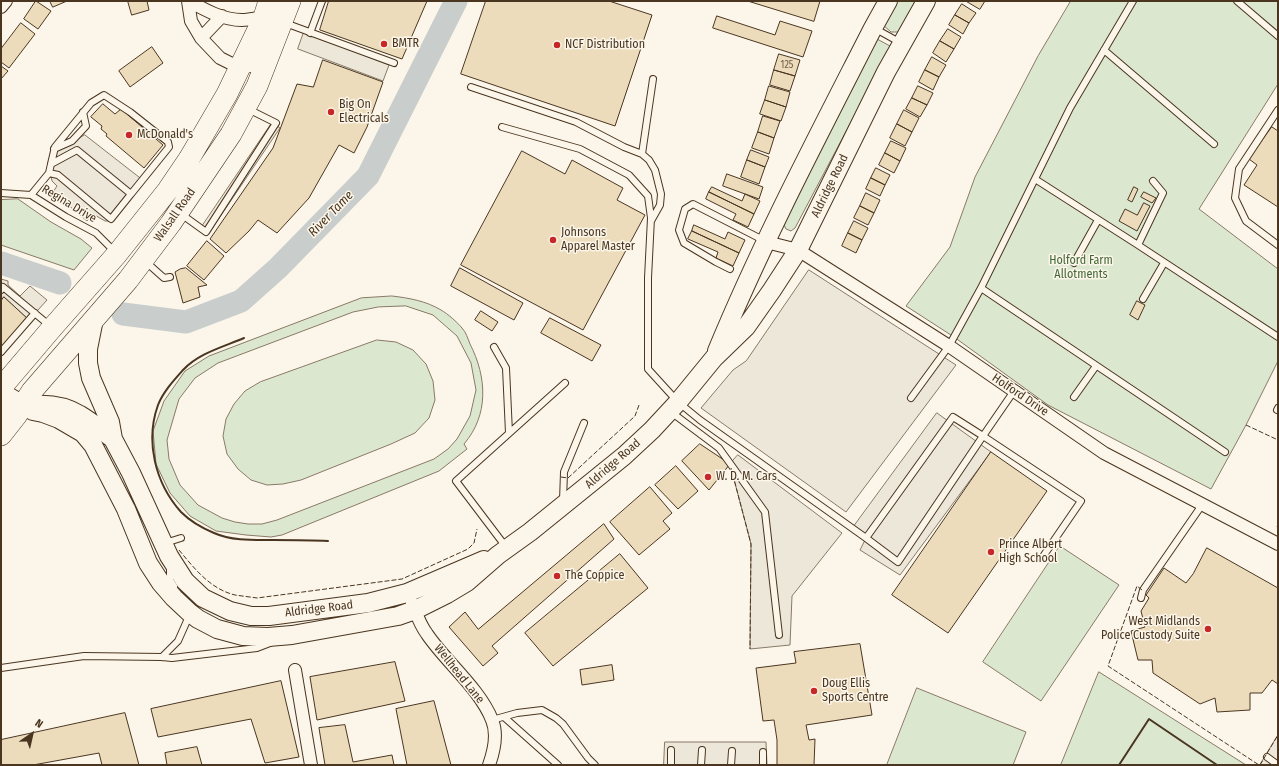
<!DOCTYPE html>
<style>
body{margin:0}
#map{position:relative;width:1279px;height:766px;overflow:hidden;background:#fbf6e9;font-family:"Fira Sans Condensed",sans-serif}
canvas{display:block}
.frame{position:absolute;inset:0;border:2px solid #4a3520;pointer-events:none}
.north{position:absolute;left:12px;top:714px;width:40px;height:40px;-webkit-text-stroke:3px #fbf6e9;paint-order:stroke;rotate:34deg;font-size:11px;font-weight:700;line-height:16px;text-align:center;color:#4a3520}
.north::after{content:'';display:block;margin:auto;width:14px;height:18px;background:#4a3520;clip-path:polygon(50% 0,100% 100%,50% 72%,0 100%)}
</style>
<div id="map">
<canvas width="1279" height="766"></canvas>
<div class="frame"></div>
<div class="north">N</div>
</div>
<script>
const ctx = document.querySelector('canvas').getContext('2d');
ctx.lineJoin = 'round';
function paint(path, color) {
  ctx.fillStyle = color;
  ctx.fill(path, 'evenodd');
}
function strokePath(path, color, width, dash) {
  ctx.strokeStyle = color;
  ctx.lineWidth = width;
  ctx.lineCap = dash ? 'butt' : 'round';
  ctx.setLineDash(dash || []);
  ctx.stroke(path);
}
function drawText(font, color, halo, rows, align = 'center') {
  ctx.font = font + ' "Fira Sans Condensed",sans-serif';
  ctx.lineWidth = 3;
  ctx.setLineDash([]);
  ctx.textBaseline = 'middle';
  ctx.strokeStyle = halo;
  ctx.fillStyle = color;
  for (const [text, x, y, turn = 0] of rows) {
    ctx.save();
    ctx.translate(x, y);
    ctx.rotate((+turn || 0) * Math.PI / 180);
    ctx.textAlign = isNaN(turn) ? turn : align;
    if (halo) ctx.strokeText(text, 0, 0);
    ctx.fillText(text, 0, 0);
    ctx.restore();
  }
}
const green = new Path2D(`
 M893,1H916L898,32H891L883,25Z
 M1071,1H1278V84L1199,209L1278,269V361L1246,425L1211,489L1048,405L954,337L906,306L950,247L975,177L1038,56Z
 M877,39L890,46L889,50L795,228L791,231L786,229L784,225L792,206Z
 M18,199L51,222L81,239L92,248L74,270L1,245V200Z
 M392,296C409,298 426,301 441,310C448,314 457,322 462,328C466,332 468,339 470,344C487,377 489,415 464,444L467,449L439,471L282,535L271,537L246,535L216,531L190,516L170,493L156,464L153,431L164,401L185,371L209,356L361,298ZM406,306L433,315L457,336L471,363L476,390L470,416L457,439L448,449L434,459L277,520L262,524H248L235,522L222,518L198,505L180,485L169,459L167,440L179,399L195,378L218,363L353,312L378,307Z
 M377,340L396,342L413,350L426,364L433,381L435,400L429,418L415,433L391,444L301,480L283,484L267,485L251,480L238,469L227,454L223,436L226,419L234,404L245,391L260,382Z
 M1060,546L1119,585L1041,701L983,662Z
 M1099,672L1246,765H1061Z
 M917,688L1026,732L1013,765H887Z`);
paint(green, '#dce7d0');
strokePath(green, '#887966', 1);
const parking = new Path2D(`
 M304,32L389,65L383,81L298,49Z
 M272,123L280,128L209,233L201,228Z
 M85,135L144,181L112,221H105L93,214L87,221L53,192L57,186L52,181L48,162L56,152Z
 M809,270L956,365L846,512L701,408L733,370L746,361Z
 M1,279L8,281V285L20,296L30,286L47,300L29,320L4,297L1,301Z
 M937,413L991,452L900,575L860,550L866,538L852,529Z
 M738,455L842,533L792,596L790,645L750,649L751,544L730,464Z
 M1278,735V765H1260Z
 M665,742H766L767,765H664Z`);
paint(parking, '#ede7d9');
strokePath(parking, '#887966', 1);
strokePath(new Path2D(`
 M1,263L60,283
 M123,314L186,322L241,301L278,268L368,176L456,1`), '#c9cecd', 23);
const building = new Path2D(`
 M36,1L51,11L38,29L24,19Z
 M50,1H67L53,7Z
 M128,1H147L149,10L132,15Z
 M329,1H427L402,59L320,30Z
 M486,1H609L652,15L615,126L461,74Z
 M748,1H820L814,21Z
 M966,1H985L980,9Z
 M962,4L976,13L969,23L955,15Z
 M955,15L969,23L963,34L949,25Z
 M717,16L775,35L780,21L812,31L803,57L713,28Z
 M21,23L35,34L9,68L1,62V49Z
 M948,29L961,37L954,49L940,41Z
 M940,41L954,49L946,62L933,53Z
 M152,47L163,63L130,87L119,71Z
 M779,54L800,60L795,76L774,70Z
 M932,57L946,65L939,77L925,70Z
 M323,60L383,82L367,127L354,153L339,145L309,198L277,233L258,220L249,231L226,253L210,239L273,148L297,84L313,87Z
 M1,66L8,71L1,79Z
 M774,70L795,76L790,91L770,85Z
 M925,70L939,77L933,90L919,82Z
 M769,86L790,92L786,107L765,100Z
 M918,86L933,93L927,105L912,98Z
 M912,98L927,105L920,117L906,109Z
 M765,100L786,107L781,121L760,114Z
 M103,104L115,114L121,109L163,145L144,168L106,136L107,134L101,129L102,126L91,117Z
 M904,110L919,118L912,132L897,124Z
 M763,116L780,121L774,138L758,132Z
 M897,124L912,132L905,146L890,138Z
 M1272,127L1278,131V207L1244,185L1257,165L1249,159Z
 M758,132L774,138L769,154L752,148Z
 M891,141L906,148L900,161L885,153Z
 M751,150L769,157L765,167L747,160Z
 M522,151L565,174L572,160L623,188L617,200L645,215L583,330L461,265Z
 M885,153L900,161L894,173L879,165Z
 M747,160L765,167L759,184L741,177Z
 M876,168L890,175L885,185L871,178Z
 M727,174L763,187L759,199L723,186Z
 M871,178L885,185L880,196L866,189Z
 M712,187L742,201L745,194L760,201L754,214L709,192Z
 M1134,187L1138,189L1132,202L1128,200Z
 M709,192L754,214L748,227L733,220L736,214L706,199Z
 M1144,192L1156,198L1152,203L1141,197Z
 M866,193L880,200L874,213L860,206Z
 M1144,203L1150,206L1137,231L1119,221L1125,209L1137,215Z
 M860,206L874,213L868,225L854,218Z
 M854,221L868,228L862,240L848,233Z
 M694,225L725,239L728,232L745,240L739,253L692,231Z
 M692,231L739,253L733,266L716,258L718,252L688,239Z
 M848,233L862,240L856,253L842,246Z
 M207,241L224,256L204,280L187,266Z
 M186,268L207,285L198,287L200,297L183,303L175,272L180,269Z
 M460,268L523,303L514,320L451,286Z
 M4,297L29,320L1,352V301Z
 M1137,301L1145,305L1138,320L1130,315Z
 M481,311L498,322L492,331L475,320Z
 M550,318L601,345L592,361L541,333Z
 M700,444L730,464L709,490L682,461Z
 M991,452L1047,491L948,633L892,595Z
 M676,466L698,491L678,509L655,485Z
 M650,487L672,513L663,521L670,529L639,555L610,522Z
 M604,524L614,539L492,646L498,653L483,666L449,627L465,612L478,629Z
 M1207,548L1278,588V684L1272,680L1262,693H1250V710L1217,712L1215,698L1200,704L1153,673L1152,660H1138L1131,631L1145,627L1141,611L1149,598L1146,595L1164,568L1186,583L1193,574Z
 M620,554L648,588L553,666L525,633Z
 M860,644L872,715L806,725L809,740L815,739L814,765H777V740L774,720L763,721L756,668L796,663L794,652Z
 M395,662L405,701L317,720L310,677Z
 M612,665L614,680L582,685L580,670Z
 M281,681L299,757L265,763L251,719L158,737L151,709Z
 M434,701L451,765H407L396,709Z
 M125,713L139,765H102L99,753L33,765H1V740Z
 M345,725L353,762L392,755L394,765H325L319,728Z
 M197,747L202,765H167L165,753Z`);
paint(building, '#ecdcbc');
strokePath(building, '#4a3520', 1);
const lane = new Path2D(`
 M1237,1L1278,36
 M285,23L394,63
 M874,28L901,43
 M310,33L322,1
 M1104,50L1214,144
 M471,87L576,122L624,147L642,154
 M1278,110L1239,169L1235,198L1246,221L1278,245
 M502,127L580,149L629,175L648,196L651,218L648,278V369L678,402L700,420L866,538L953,417L983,436L898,562L866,538
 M54,149L72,141L86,126L83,112
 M51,164L55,147L91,103L104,95L130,112L168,142L169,147L131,194
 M1035,179L1138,245L1278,337
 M1,193L31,195L66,217L96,233L115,252
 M31,195L49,173L51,164L77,150L131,194L111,219L58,175L49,173
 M181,214L206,232L276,123L248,109
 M651,221L660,205L661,194L655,170L649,160L642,154L653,79
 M1138,245L1163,193L1153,181
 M146,262L164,278L170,277
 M1074,263L1098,220
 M730,269L716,262L684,243L679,230L685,209L693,204L765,241
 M981,288L1225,452
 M1,290L3,287L49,325
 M1143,299L1164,263
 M494,347L506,368L509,433
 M1,352L35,313
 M1014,391L983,436L1081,501L1044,555
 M1074,397L1096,366
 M911,398L949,346L981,288L1070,108L1133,1
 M1277,410L1278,408
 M671,412L719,448L765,512L779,635
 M563,501L564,472L584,423
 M165,543L181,538
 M506,547L456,481L565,383
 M170,566V580L174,586
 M1141,598L1143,590L1202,505
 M162,657L178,641L190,614
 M1,668L84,656L162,657L172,658L257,648L270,643
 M504,717L558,765
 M492,720L517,713L542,710L556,718L563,724L588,758L595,765
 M1267,757L1278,765
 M671,765V750
 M701,765L702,750
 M731,765L732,751
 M763,765V752`);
const street = new Path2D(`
 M188,1L191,21L201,38L220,58L240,68L255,65L261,51
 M189,1C205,10 223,20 242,20C249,20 257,18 264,17
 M1,7L6,1
 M201,38L222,16
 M766,242L798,250L949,346L1104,453L1278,544
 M412,603C416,613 420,625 427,634C445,661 480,689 492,720C498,734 494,751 489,765
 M295,670L311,765`);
const primary = new Path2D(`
 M94,319L88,349V363L91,378L110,422L113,439L131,473L169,556L185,581L203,598L230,611L251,616H269L368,603L407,593L484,560
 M717,351C763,240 819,134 873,28L888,1
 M1,392L33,411L43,413L59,419L83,433L93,445L126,509L148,563L161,583L174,598L190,613L198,619L217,629L243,636L268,637L292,635L398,616L415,610L447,594L467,582L498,555L530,532L624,456L652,430L678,402L714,358L746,327L772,290L798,250L886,72L926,1
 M1,411C27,404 56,400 80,415C92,422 102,431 113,439`);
const highway = new Path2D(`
 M1,388L52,328L117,254L168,190L189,159L227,94L264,17L269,1
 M1,435L16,416L32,391L128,280L171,223L231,134L257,86L290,1`);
strokePath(lane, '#4a3520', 8);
strokePath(street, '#4a3520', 14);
strokePath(primary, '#4a3520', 20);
strokePath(highway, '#4a3520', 22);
strokePath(lane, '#fbf6e9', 6);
strokePath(street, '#fbf6e9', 12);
strokePath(primary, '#fbf6e9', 18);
strokePath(highway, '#fbf6e9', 21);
strokePath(new Path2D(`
 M1246,425L1278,440
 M731,468L751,544L750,649
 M561,477L568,478L635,416L639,405
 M1277,527L1278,525
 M179,550C194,568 210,589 235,595C242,596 250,597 257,598L402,579L468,549L474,543L477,529
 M1142,590L1137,586L1108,666L1259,765
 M1260,765L1278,735`), '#4a3520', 1, [5, 2]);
strokePath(new Path2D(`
 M244,338C223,347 199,353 183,370C174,380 163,392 158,405C145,441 155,483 181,512C190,521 202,528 214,533C232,541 254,540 273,540C292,540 310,540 328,541
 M1119,765L1149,719L1217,765`), '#4a3520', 2);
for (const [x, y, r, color] of [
 [384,44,4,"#c62828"],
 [557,45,4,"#c62828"],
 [331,112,4,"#c62828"],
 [129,135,4,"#c62828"],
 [553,240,4,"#c62828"],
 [708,477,4,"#c62828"],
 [991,552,4,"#c62828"],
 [557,576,4,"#c62828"],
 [1208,629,4,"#c62828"],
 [814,691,4,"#c62828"]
]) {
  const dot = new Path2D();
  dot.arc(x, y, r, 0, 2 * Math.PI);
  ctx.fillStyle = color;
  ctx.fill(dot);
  strokePath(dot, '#fbf6e9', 1.5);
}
drawText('10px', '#725f47', null, [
 ["125",787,65]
]);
drawText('12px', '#4a3520', '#fbf6e9', [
 ["BMTR",392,44],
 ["NCF Distribution",565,45],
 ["Big On",339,105],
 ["Electricals",339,119],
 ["McDonald's",137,135],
 ["Johnsons",561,233],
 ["Apparel Master",561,247],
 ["W. D. M. Cars",716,477],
 ["Prince Albert",999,545],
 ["High School",999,559],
 ["The Coppice",565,576],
 ["West Midlands",1200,622,"right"],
 ["Police Custody Suite",1200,636,"right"],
 ["Doug Ellis",822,684],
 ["Sports Centre",822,698]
], 'left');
drawText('12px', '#4a3520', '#fbf6e9', [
 ["Aldridge Road",830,186,-64],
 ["Regina Drive",69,204,31],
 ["Walsall Road",175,215,-55],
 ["Holford Drive",1020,395,34],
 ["Aldridge Road",613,464,-41],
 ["Aldridge Road",319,609,-7],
 ["Wellhead Lane",459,674,51]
]);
drawText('12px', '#436837', '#fbf6e9', [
 ["Holford Farm",1081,261],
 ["Allotments",1081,275]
]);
drawText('italic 13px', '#4a3520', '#fbf6e9', [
 ["River Tame",331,214,-46]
]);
</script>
